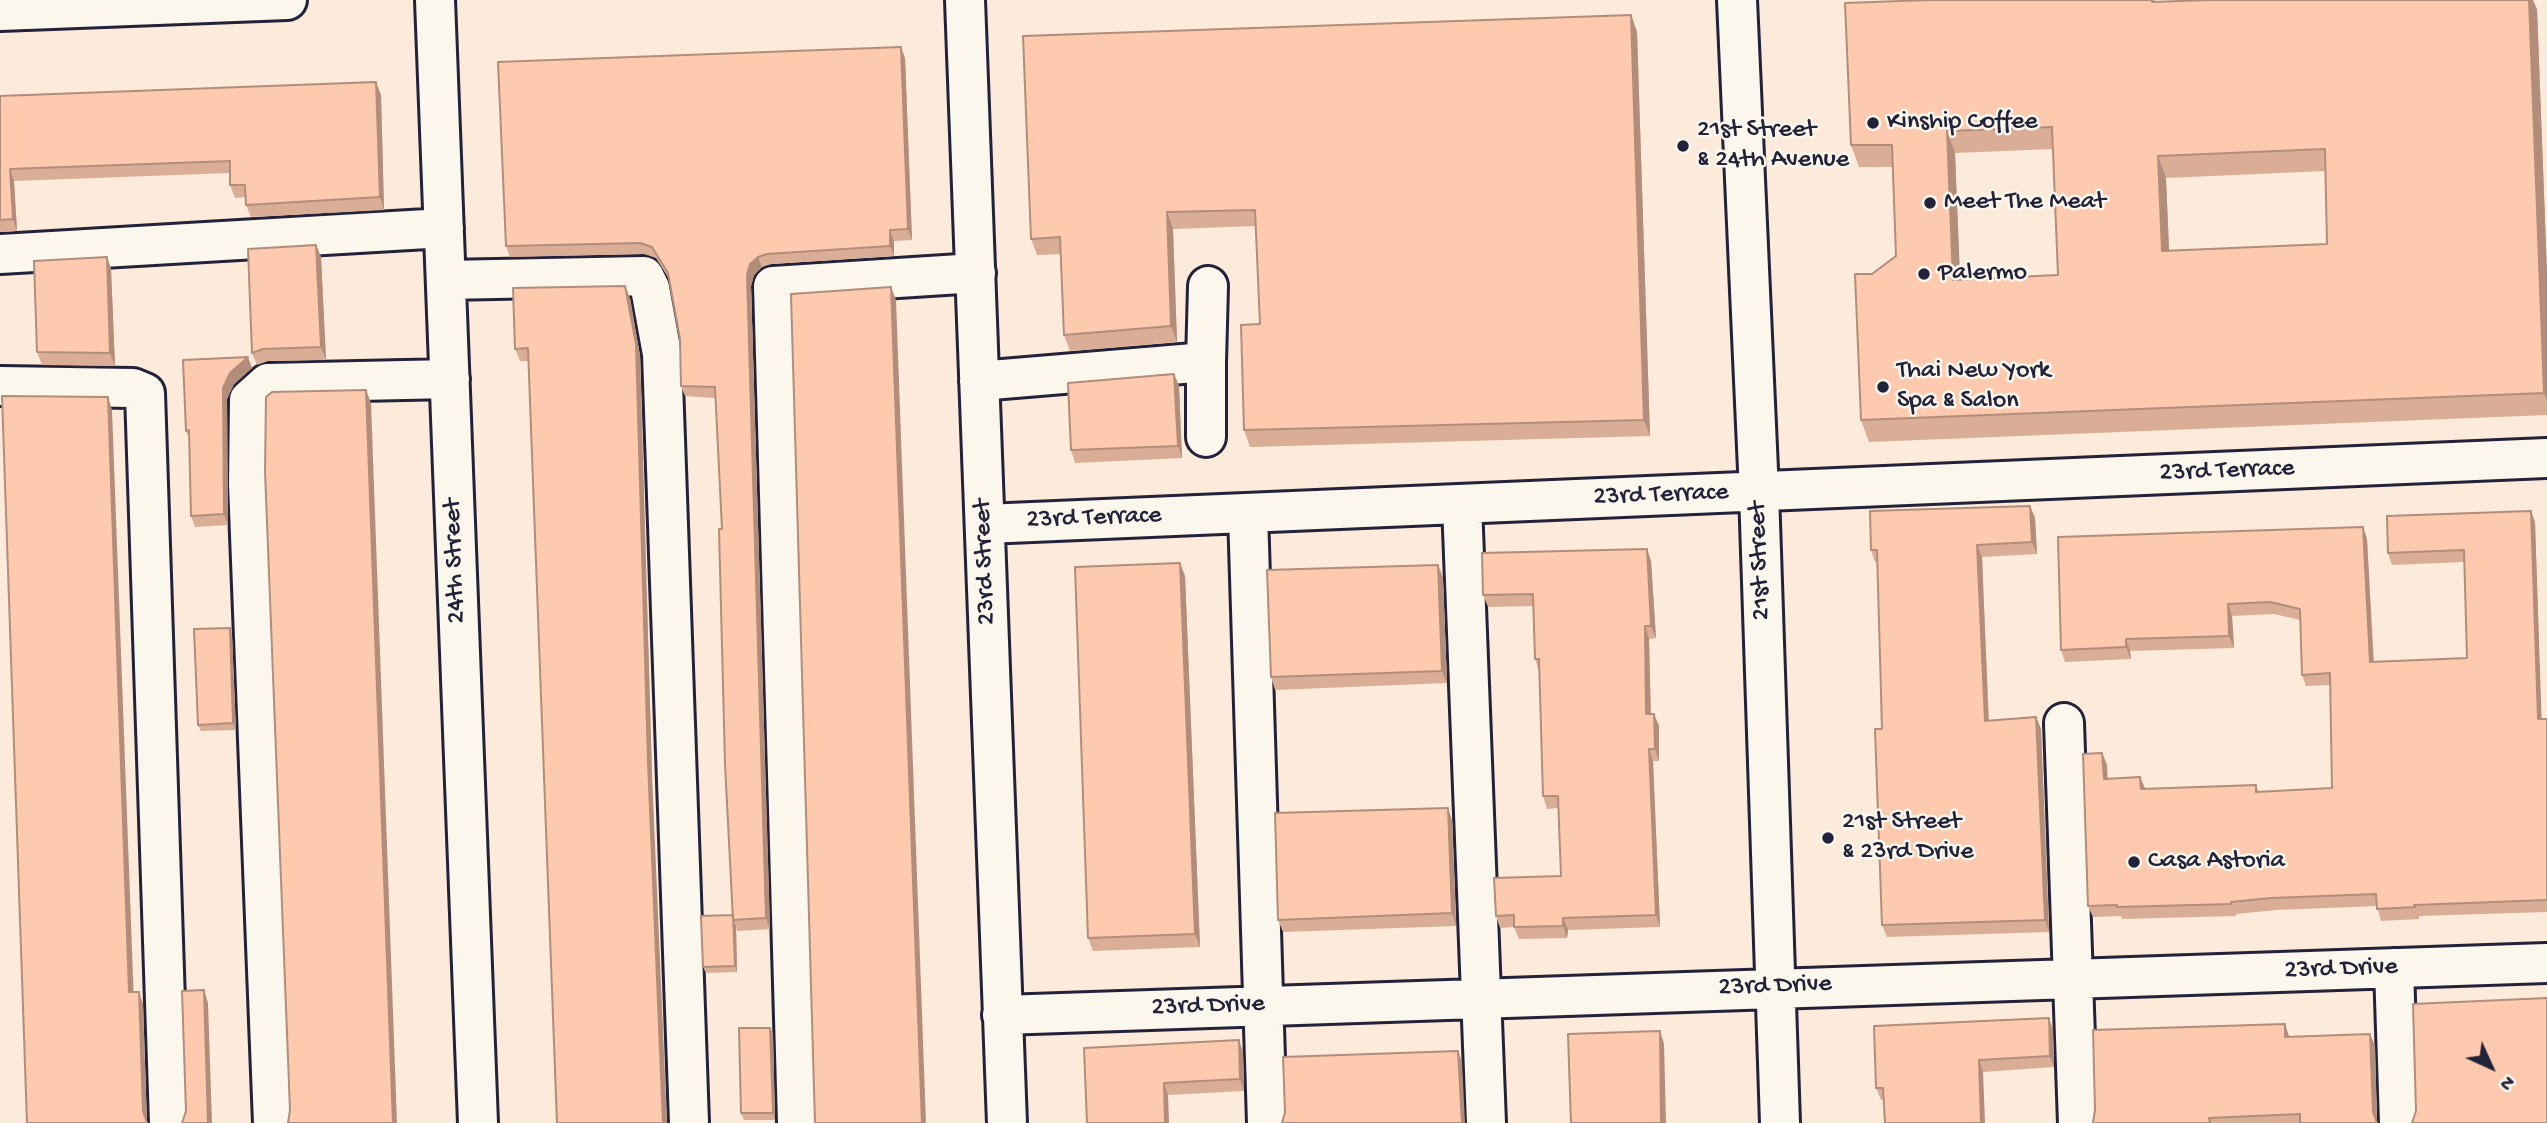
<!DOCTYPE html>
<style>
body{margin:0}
#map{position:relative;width:2547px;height:1123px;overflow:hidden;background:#fceada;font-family:"Gochi Hand",sans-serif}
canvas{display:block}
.north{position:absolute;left:2456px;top:1032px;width:70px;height:70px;-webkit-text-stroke:5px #fbf7ec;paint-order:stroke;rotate:135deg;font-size:19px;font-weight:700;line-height:28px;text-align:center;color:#22223b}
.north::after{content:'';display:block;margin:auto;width:24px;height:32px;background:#22223b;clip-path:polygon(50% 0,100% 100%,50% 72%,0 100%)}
</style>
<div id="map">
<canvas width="2547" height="1123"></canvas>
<div class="north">N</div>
</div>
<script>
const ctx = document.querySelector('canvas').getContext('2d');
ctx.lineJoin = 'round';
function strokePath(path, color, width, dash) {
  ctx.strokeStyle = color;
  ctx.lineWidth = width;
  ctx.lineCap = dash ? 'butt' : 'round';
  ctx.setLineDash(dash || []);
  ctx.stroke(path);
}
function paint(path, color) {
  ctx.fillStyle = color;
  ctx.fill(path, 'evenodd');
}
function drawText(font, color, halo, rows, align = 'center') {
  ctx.font = font + ' "Gochi Hand",sans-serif';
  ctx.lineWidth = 5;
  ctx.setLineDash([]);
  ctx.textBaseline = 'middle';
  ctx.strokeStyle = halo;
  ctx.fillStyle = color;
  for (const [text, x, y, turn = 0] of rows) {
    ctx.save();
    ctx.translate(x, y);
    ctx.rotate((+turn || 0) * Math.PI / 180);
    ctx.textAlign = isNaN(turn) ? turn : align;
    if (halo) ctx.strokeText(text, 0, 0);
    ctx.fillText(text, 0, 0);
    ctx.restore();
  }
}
const minor = new Path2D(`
 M435,0L478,1123
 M965,0L1007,1123
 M1737,0L1759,492L1780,1123
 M0,11L287,0
 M0,254L444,228
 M446,280L644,276L650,288L662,354L689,1123
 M1206,362V437
 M979,381L1206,362L1208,286
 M0,386L133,388L145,393L169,1123
 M1462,504L1486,1123
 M1248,513L1267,1123
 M985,524L2547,458
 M2064,723L2078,1123
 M2394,968L2399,1123
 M1002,1015L2547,963
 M273,1123L248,484L249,400L268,383L450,379
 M797,1123L773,286L976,273`);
strokePath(minor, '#22223b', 44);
strokePath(minor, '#fbf7ec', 38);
paint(new Path2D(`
 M1929,0H2155L2156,2L2537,9L2547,273V415L1869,442L1861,420L1872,274L1896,256L1892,167H1859L1851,145ZM2053,149L2058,275L1960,280L1955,153ZM2326,171L2327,244L2169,251L2166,178Z
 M1631,15L1637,32L1650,436L1250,447L1244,430L1260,324L1256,226L1173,229L1177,342L1070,351L1064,335L1061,254L1037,255L1031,239Z
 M905,58L912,240L894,241V256L771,264L762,267L754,275L751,286L770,929L737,931L736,926L737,972L706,973L703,967L733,915L722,529L716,398L685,396L681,386L680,339L669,279L656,258L644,254L510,257L506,246Z
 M381,95L384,210L251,217L246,205V197L235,198L230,185V173L14,181L17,231L0,232V96Z
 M316,245L321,257L326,360L268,361L257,365L252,353Z
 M107,257L111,269L115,366L42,365L37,352Z
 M630,298L640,356L652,775L529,361H520L515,349Z
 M183,360L252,368L234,384L227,399L228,525L195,527L191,516L190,441L186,431Z
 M1174,374L1179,386L1182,458L1075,463L1071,450Z
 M2030,506L2035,518L2037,554L1982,557L1989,721L2036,717L2041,729L2049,932L1887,937L1882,925V729L1878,562H1875L1871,550Z
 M2535,522L2541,719H2547V912L2419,916V919L2381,921L2377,906L2276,910L2236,914V916L2122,919L2121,916L2093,917L2088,906L2102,753L2107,765V779L2145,789L2256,785L2259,792L2332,788L2330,685L2306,686L2302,675L2300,620L2274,614L2232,616L2234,648L2130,651L2131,659L2065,662L2061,650L2363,527L2367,539L2374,662L2467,658L2464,562L2392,565L2388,553Z
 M1651,561L1656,638L1649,639L1651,714H1654L1659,726V761H1653L1660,927L1568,930L1567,938L1519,939L1514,927L1500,928L1496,916L1561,876L1558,808L1547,809L1543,796L1539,671L1535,659L1534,606L1488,607L1483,595Z
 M1438,565L1443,578L1447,683L1275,690L1271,677Z
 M1185,576L1200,947L1093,951L1088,938Z
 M230,628L232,635L236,730L201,731L198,725Z
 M1452,820L1456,926L1283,932L1278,920Z
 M770,1028L773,1034L775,1120H744L741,1113Z
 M2053,1030L2054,1067L1983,1072L1881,1100L1876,1088Z
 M2289,1036V1037L2375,1046L2377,1123H2093Z
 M1084,1048L1243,1052L1244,1091L1168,1095Z`), '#daae96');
paint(new Path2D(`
 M2529,0H2533L2537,9L2547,273V400L2544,393Z
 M1631,15L1637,32L1650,436L1644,420Z
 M901,47L905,58L912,240L908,229Z
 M376,82L381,95L384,210L380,197Z
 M1947,131L1955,153L1961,302L1953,280Z
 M2158,156L2166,178L2170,273L2162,251Z
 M10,169L14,181L17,231L13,219Z
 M1167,212L1173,229L1177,342L1171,326Z
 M890,230L894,241V256L890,246Z
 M316,245L321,257L326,360L321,347Z
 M107,257L111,269L115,366L110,353Z
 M758,257L762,267L754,275L751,286L770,929L766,918L747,275L750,264Z
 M625,286L630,298L640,356L652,775L667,1123H663Z
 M891,287L896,300L926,1123H922Z
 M248,357L252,368L234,384L227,399L228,525L224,514L223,388L230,373Z
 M1174,374L1179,386L1182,458L1178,446Z
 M366,390L371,403L397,1123H393Z
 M108,397L112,410L134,1004L129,992Z
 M2030,506L2035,518L2037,554L2032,542Z
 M2531,511L2535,522L2542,731L2538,719Z
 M2363,527L2367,539L2374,674L2370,662Z
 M1977,545L1982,557L1989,733L1985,721Z
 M1647,549L1651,561L1656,638L1651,626Z
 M1180,563L1185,576L1200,947L1195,934Z
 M1438,565L1443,578L1447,683L1442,671Z
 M2228,604L2232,616L2234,648L2229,636Z
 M1645,626L1649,639L1651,727L1646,714Z
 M230,628L232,635L236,730L233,723Z
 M2126,639L2130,651L2131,659L2126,647Z
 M1654,714L1659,726V761L1655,749Z
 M2036,717L2041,729L2049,932L2045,920Z
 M1649,749L1653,761L1660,927L1656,915Z
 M2102,753L2107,765L2108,791L2104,779Z
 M2140,777L2145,788V801L2141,789Z
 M1448,808L1452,820L1456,926L1452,913Z
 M1563,918L1568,930L1567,938L1563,926Z
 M733,920L736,926L737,972L735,966Z
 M204,990L208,1003L212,1123H208Z
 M139,992L143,1004L147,1123H146L143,1111Z
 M2049,1018L2053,1030L2054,1067L2050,1056Z
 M2285,1024L2289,1036V1049L2285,1037Z
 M770,1028L773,1034L775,1120L773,1113Z
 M1660,1031L1664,1044L1666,1123H1661Z
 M2370,1034L2375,1046L2377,1123H2376L2373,1112Z
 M1239,1040L1243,1052L1244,1091L1240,1079Z
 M1458,1051L1462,1062L1465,1123H1462Z
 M1979,1060L1983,1072L1985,1123H1981Z
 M1164,1083L1168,1095L1169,1123H1165Z`), '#b28d7a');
const building = new Path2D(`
 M1929,0H2152V2L2208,0H2529L2544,393L1861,420L1855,274H1872L1896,256L1892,145H1851L1845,3ZM2052,127L2058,275L1953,280L1947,131ZM2325,149L2327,244L2162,251L2158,156Z
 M1631,15L1644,420L1244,430L1241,325L1260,324L1255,210L1167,212L1171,326L1064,335L1060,237L1031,239L1023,36Z
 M901,47L908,229L890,230V246L767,254L758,257L750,264L747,275L766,918L733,920L725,764L719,529H722L715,387L681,386L680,339L668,273L652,247L640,243L506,246L498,62Z
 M376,82L380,197L246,205L245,185H230V161L10,169L13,219L0,220V96Z
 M316,245L321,347L263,349L252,353L248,249Z
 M107,257L110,353L37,352L34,261Z
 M625,286L636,344L648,762L663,1123H557L528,348L515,349L513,288Z
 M891,287L922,1123H815L791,294Z
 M248,357L230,373L223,388L224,514L191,516L189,430L186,431L183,360Z
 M1174,374L1178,446L1071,450L1068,383Z
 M366,390L393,1123H288L290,1110L265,471L266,397L272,392Z
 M2,396L108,397L129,992H139L143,1111L147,1123H27Z
 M2030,506L2032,542L1977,545L1985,721L2036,717L2045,920L1882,925L1875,729H1882L1877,550H1871L1870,511Z
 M2531,511L2538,719H2547V900L2414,905L2415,907L2377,909L2376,894L2271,898L2231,902V904L2117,907V905L2088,906L2083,754L2102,753L2104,779L2140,777L2141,789L2256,785V792L2332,788L2330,673L2302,675L2300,609L2270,602L2228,604L2229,636L2126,639V647L2061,650L2058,537L2363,527L2370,662L2467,658L2464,550L2388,553L2387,516Z
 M1647,549L1651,626H1645L1646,714H1654L1655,749H1649L1656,915L1563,918V926L1514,927V915L1496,916L1494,878L1561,876L1558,796H1543L1539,659H1535L1533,594L1483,595L1482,553Z
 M1180,563L1195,934L1088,938L1075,567Z
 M1438,565L1442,671L1271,677L1267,570Z
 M230,628L233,723L198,725L194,629Z
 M1448,808L1452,913L1278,920L1275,813Z
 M733,915L735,966L703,967L701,916Z
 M204,990L208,1123H182L186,1111L182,991Z
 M2547,998V1123H2412L2416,1111L2413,1004Z
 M2049,1018L2050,1056L1979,1060L1981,1123H1885L1883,1088H1876L1874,1026Z
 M2285,1024V1037L2370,1034L2373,1112L2377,1123H2300V1114L2209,1118L2210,1123H2093L2095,1110L2093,1030Z
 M739,1028H770L773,1113H741Z
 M1660,1031L1661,1123H1571L1568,1034Z
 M1239,1040L1240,1079L1164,1083L1165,1123H1087L1084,1048Z
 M1458,1051L1462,1123H1282L1285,1112L1283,1057Z`);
paint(building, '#fecaaf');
strokePath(building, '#b28d7a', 2);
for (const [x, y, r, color] of [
 [1873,123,7,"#22223b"],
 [1683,146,7,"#22223b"],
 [1930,203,7,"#22223b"],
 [1924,274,7,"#22223b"],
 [1883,387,7,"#22223b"],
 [1828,838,7,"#22223b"],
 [2134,862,7,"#22223b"]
]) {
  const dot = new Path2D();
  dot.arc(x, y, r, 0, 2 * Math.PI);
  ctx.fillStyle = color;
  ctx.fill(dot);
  strokePath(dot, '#fbf7ec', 2.5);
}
drawText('26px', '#22223b', '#fbf7ec', [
 ["Kinship Coffee",1887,123],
 ["21st Street",1697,131],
 ["& 24th Avenue",1697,161],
 ["Meet The Meat",1944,203],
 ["Palermo",1938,274],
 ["Thai New York",1897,372],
 ["Spa & Salon",1897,402],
 ["21st Street",1842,823],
 ["& 23rd Drive",1842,853],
 ["Casa Astoria",2148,862]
], 'left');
drawText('26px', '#22223b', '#fbf7ec', [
 ["23rd Terrace",2227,472,-2],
 ["23rd Terrace",1661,496,-2],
 ["23rd Terrace",1094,519,-2],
 ["24th Street",456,561,-92],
 ["21st Street",1761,561,-92],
 ["23rd Street",986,562,-92],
 ["23rd Drive",2341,970,-2],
 ["23rd Drive",1775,987,-2],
 ["23rd Drive",1208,1007,-2]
]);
</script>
